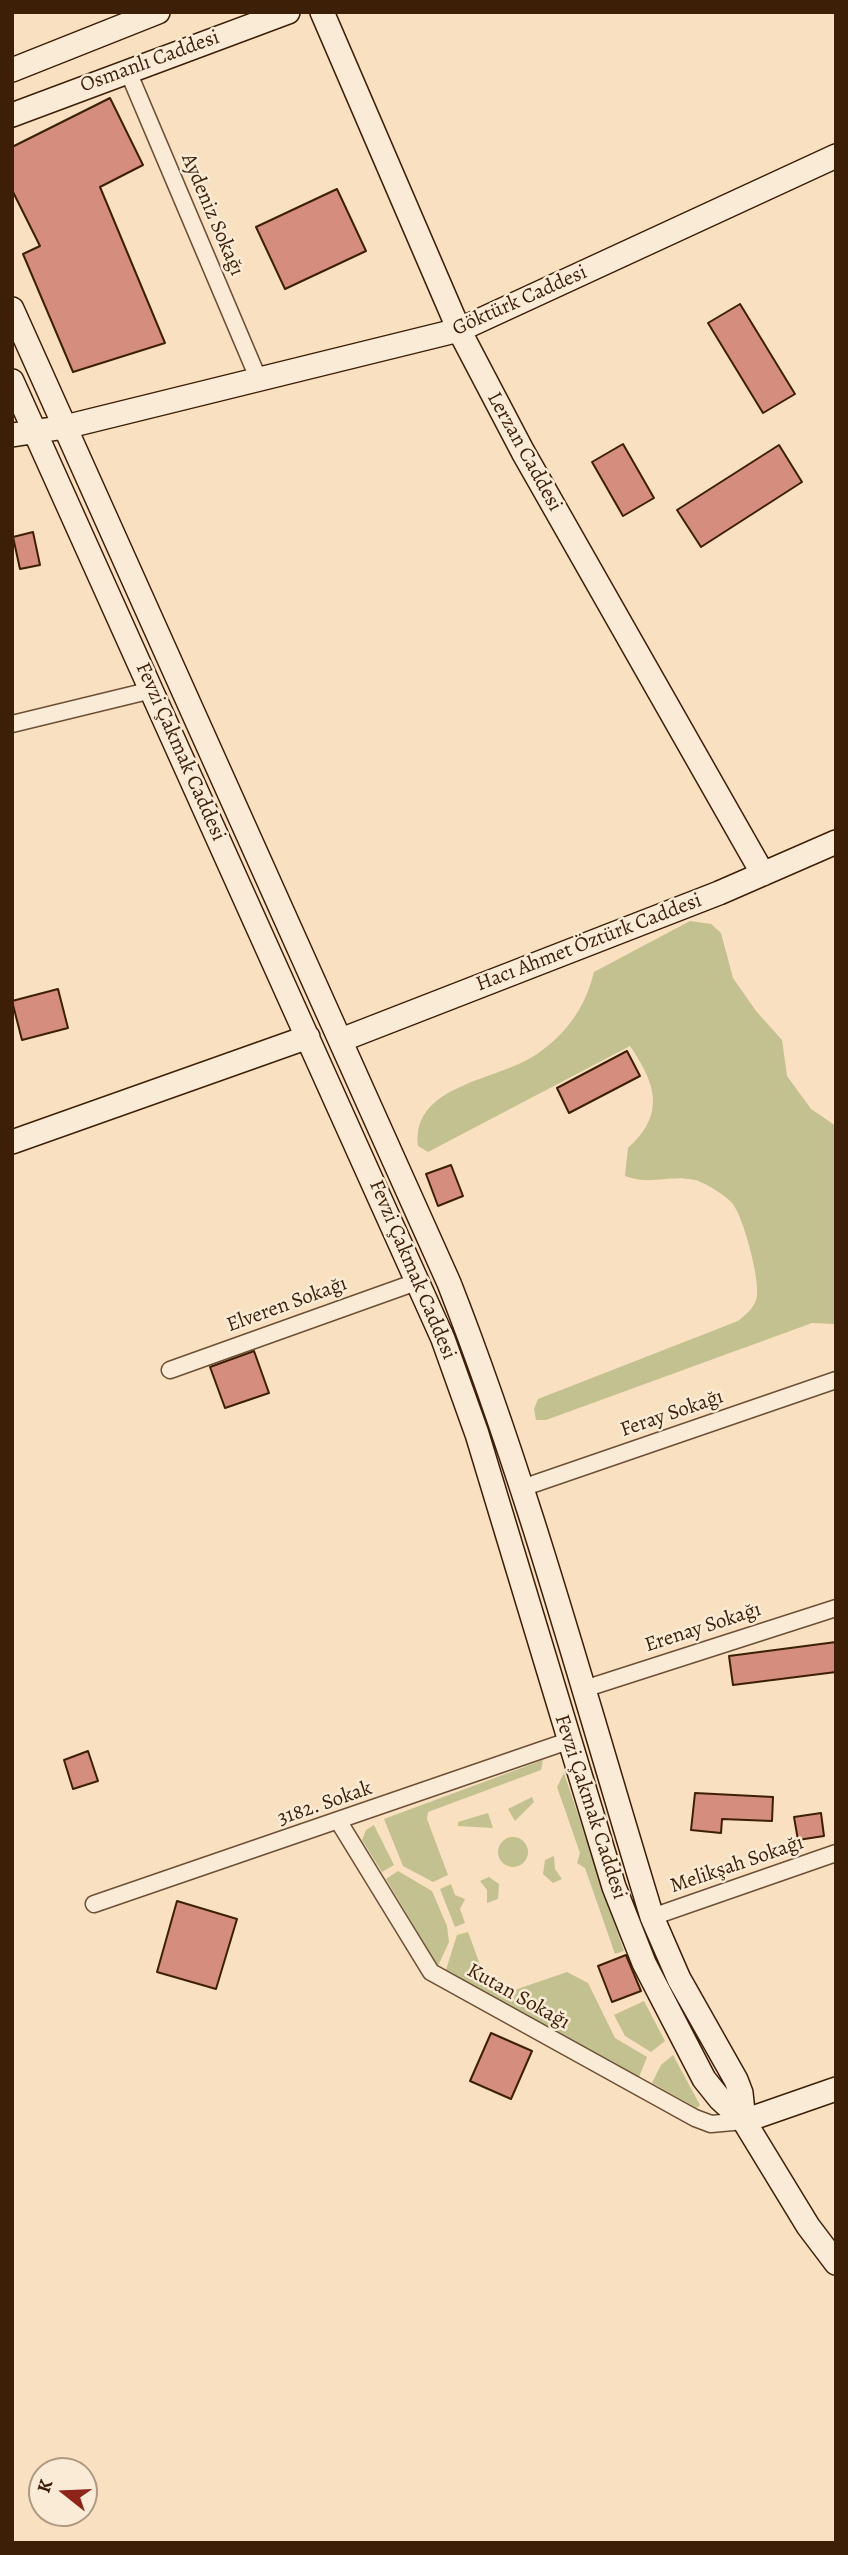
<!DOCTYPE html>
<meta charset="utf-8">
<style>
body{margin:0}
#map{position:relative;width:848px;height:2555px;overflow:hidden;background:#f8e0c0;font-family:Alegreya,serif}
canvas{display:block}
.frame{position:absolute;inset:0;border:14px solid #3d1f07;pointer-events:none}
.north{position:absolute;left:28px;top:2457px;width:70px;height:70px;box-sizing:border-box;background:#faebd6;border:2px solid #ae9983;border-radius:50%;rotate:288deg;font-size:19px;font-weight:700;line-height:28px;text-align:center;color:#3d1f07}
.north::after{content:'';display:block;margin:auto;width:24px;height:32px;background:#8f2418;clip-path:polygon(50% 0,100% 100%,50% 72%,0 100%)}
</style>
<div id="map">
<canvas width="848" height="2555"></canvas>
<div class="frame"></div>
<div class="north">K</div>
</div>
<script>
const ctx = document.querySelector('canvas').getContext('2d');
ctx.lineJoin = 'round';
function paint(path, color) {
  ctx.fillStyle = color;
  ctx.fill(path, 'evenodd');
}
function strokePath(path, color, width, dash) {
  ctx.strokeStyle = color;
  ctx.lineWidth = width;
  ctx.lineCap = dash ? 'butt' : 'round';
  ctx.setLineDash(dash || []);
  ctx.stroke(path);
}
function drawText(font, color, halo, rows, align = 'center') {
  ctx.font = font + ' Alegreya,serif';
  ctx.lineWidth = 5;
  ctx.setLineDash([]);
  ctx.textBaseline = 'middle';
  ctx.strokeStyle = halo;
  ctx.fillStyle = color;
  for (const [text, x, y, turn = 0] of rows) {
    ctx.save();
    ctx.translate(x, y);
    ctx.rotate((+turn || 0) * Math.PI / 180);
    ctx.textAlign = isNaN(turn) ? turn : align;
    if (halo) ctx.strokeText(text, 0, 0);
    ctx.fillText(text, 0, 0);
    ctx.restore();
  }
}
paint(new Path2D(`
 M690,921L711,924L721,933L733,978L756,1011L782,1040L787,1076L811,1109L836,1126V1324L812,1323L546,1420H536L534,1409L538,1399L738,1321C746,1314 755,1308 757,1296C760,1279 743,1215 732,1203C725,1195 704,1182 695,1180C669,1174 652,1186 625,1176L628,1148C666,1114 656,1084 630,1046L428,1152L418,1146C411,1084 498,1081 537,1054C567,1033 585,1008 594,972Z
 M543,1760L541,1770L428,1812L427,1819L448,1875L433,1882L403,1866L384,1819Z
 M564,1773L624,1951L615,1954L585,1868L577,1863L580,1853L557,1787Z
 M532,1797L534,1802L515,1821L508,1809Z
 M488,1813L493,1828L458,1826V1822Z
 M374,1825L394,1865L382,1872L362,1840L366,1830Z
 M498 1852a15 15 0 1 1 30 0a15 15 0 1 1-30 0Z
 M554,1856L555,1869L562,1879L553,1883L543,1874L545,1860Z
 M398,1871L432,1891L447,1926L449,1942L438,1966L386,1879Z
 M489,1877L499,1884L498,1899L487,1903V1890L480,1881Z
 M451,1884L455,1895L465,1899L460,1909L465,1923L455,1927L440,1889Z
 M468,1932L489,1989L503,1994L567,1972L588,1983L615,2038L647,2057L639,2077L445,1973L457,1935Z
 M644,2001L665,2041L651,2052L625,2036L614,2015Z
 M673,2055L700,2105L697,2108L652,2083L661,2065Z`), '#c2c18f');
const building = new Path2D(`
 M110,98L143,165L100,187L165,343L73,372L23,254L40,246L12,190V147Z
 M337,189L366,251L285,289L256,227Z
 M740,304L795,394L763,413L708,323Z
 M623,444L654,498L623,516L592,462Z
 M779,445L802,482L701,547L677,510Z
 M33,532L40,565L20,569L13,537Z
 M58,989L68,1028L22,1040L12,1001Z
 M627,1051L640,1076L569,1113L557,1088Z
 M451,1165L463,1196L438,1206L426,1174Z
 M254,1351L269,1393L225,1408L210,1367Z
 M836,1642V1672L733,1685L729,1656Z
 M88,1751L98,1781L73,1789L64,1760Z
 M695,1793L773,1797L772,1821L722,1819L721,1833L691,1830Z
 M821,1813L824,1836L798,1840L794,1817Z
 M177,1901L237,1919L216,1989L157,1972Z
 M626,1955L641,1991L612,2002L598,1966Z
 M491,2033L532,2051L511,2099L470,2081Z`);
paint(building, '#d58e7d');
strokePath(building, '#3d1f07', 2);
const street = new Path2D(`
 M127,69L258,378
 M12,724L152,690
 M170,1370L419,1281
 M522,1488L836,1380
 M584,1689L836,1608
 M339,1822L431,1972L695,2118L711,2124L744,2121
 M94,1904L568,1741
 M652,1917L836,1853`);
const secondary = new Path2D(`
 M322,12L459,330L523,452L763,874
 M12,70L158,12
 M12,115L288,12
 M12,309L449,1283C530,1490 587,1705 652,1917L679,1979L736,2080L741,2093L744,2121
 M12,381L443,1339L477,1434L614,1887L644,1963L704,2079L720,2099L744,2121L808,2226L836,2263
 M12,435L65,427L459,330L836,156
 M341,1040L719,893L836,842
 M12,1142L308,1037
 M744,2121L836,2089`);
strokePath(street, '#6c4f35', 19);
strokePath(secondary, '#3d1f07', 26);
strokePath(street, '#faebd6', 16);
strokePath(secondary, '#faebd6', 23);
drawText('21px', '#3d1f07', '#faebd6', [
 ["Osmanlı Caddesi",150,62,-20],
 ["Aydeniz Sokağı",212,215,67],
 ["Göktürk Caddesi",520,301,-24],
 ["Lerzan Caddesi",524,452,61],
 ["Fevzi Çakmak Caddesi",180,752,66],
 ["Hacı Ahmet Öztürk Caddesi",589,943,-21],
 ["Fevzi Çakmak Caddesi",412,1270,67],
 ["Elveren Sokağı",287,1305,-20],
 ["Feray Sokağı",672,1414,-19],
 ["Erenay Sokağı",703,1628,-18],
 ["3182. Sokak",325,1804,-19],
 ["Fevzi Çakmak Caddesi",590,1807,72],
 ["Melikşah Sokağı",737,1865,-19],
 ["Kutan Sokağı",518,1997,29]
]);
</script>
